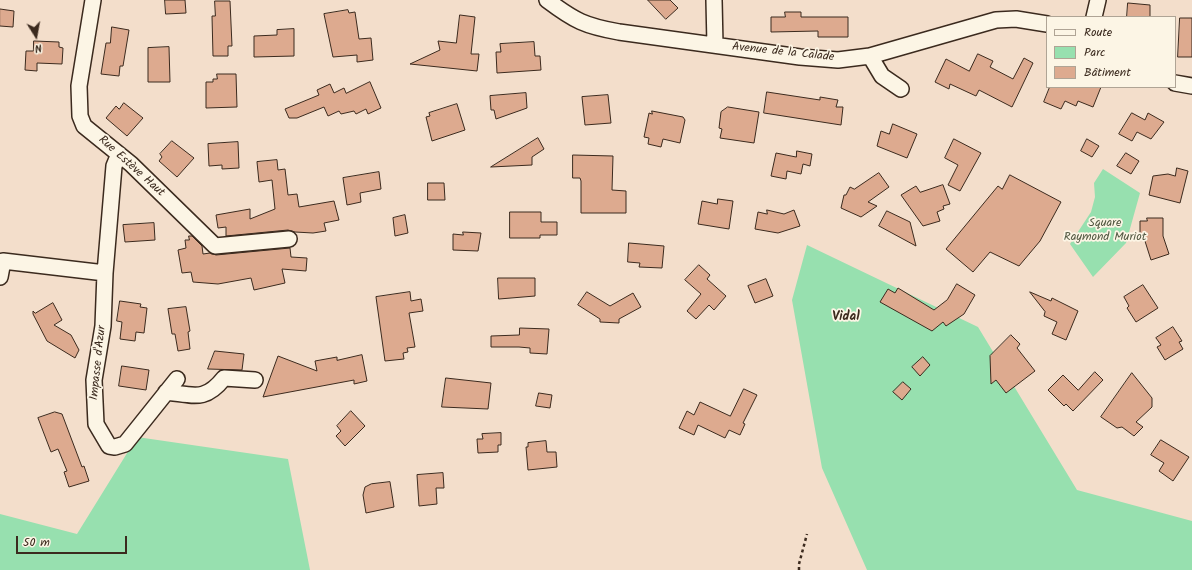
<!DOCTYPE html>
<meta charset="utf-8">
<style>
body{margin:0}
#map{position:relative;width:1192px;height:570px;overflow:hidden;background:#f3decb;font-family:Kalam,sans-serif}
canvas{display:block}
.legend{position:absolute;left:1046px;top:16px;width:130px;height:72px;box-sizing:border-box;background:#fcf5e5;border:1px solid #afa495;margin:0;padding:5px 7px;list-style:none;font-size:12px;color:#3b2a1e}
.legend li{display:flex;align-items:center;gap:8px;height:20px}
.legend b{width:20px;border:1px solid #afa495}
.north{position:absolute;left:16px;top:16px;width:40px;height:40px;-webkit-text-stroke:3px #fcf5e5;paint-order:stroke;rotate:169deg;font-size:11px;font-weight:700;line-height:16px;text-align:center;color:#3b2a1e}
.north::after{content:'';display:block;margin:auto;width:14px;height:18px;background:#3b2a1e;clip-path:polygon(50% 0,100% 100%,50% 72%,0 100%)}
.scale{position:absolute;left:16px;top:536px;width:111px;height:18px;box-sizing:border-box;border:2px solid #3b2a1e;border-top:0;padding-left:5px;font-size:12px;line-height:14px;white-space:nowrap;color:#3b2a1e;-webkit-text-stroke:3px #fcf5e5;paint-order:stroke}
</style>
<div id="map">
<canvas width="1192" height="570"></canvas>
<ul class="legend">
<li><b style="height:5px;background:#fcf5e5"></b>Route</li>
<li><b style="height:11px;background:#97e0af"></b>Parc</li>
<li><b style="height:11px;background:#ddaa8f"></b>Bâtiment</li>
</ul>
<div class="north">N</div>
<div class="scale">50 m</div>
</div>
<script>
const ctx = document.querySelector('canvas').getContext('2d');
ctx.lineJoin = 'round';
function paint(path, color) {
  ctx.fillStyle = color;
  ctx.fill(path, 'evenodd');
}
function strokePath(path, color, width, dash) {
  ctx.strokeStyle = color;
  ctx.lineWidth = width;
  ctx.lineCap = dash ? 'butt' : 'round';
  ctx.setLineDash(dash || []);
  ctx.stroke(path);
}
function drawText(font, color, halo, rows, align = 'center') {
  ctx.font = font + ' Kalam,sans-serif';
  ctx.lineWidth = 3.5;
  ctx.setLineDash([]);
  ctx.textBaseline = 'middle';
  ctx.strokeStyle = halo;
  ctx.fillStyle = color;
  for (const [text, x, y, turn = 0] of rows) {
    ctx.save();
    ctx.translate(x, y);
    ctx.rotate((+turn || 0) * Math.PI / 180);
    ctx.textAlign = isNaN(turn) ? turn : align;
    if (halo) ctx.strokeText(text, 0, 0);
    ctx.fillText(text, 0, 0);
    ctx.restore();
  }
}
paint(new Path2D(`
 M1103,169L1140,193L1126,243L1093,277L1070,244L1091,212L1095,197L1094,183Z
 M807,245L978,327L1077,490L1192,521V570H867L822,468L792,300Z
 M137,437L288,459L310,570H0V514L77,534Z`), '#97e0af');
const building = new Path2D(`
 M165,0H185L186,13L166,14Z
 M648,0H670L678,8L666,19Z
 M215,1H230L232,46H228V56H213L212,16H215Z
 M1128,3L1150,5V17H1127Z
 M0,9L14,11L13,27L0,26Z
 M348,10L349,13L355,12L359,39L371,38L373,60L357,62V55L333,57L324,14Z
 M785,12H801V17H848V37H818V31L771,32V17H785Z
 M460,15L475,17L471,54H479L477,71L410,64L440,50L438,41L456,43Z
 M1180,18H1192V57H1178Z
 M112,27L129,30L123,66H120L119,76L101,74L106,43H110Z
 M294,29V56L254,57V36L277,35V30Z
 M34,41L59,42V47L63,48L62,64L37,63V71L25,70L26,51H33Z
 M534,42L535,56H540L541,70L497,73L496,52H501L500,44Z
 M169,47L170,82H148V48Z
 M978,54L993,61L990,67L1013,79L1024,58L1033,63L1012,107L979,90L976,96L950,84L949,89L935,82L946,59L969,71Z
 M217,74H236L237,107L206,108V82H213V79H217Z
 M370,82L381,108L368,114L366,109L356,114L354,111L341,114L339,111L328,116L324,107L297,118H289L285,109L319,95L317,90L330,84L334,93L344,88L346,93Z
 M1050,87H1101L1093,107L1078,101L1076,106L1065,101L1061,109L1044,102Z
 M767,92L820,100V97L838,100L836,107H843L841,125L764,113Z
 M526,93L527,108L496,119L494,110H491L490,96Z
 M608,95L611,123L585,125L582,97Z
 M124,103L143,118L127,136L106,118L116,106L119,109Z
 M457,104L465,130L432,141L426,117L430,116L429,113Z
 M728,107L759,112L754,143L720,138L722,129L719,128L721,112Z
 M652,111L683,117L685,120L680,143L663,139L661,147L648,144L649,138L644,137L649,113L652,114Z
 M1132,113L1145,120L1148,113L1164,122L1151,139L1137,132L1132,141L1119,134Z
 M893,124L917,134L907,158L877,146L881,131L889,134Z
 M538,138L544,149L532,157V165L491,167Z
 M954,139L981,153L960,191L948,185L958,165L945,158Z
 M1087,139L1099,146L1092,157L1081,151Z
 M172,141L194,158L177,177L159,161L162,157L160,154Z
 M238,142L239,168L222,169V165L209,166L208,144Z
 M797,151L812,154L810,166L803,164L801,174L787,171L786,179L771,176L776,153L796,157Z
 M1126,153L1139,161L1131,174L1117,166Z
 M573,155L613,156L612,190L626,191V213H581V181L580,178H573Z
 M277,160L278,170L285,169L288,195L297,194L299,207L334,201L339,220L324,223L326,231L313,233L295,232L288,230L226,236V227L218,228L216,215L250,209V219L275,209L272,180L259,182L257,162Z
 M1177,168L1188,171L1180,203L1149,195L1153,176L1168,174L1175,176Z
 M379,172L381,189L360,193L361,202L347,205L343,178Z
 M879,173L889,187L868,202L877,206L861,217L841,208L844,195H846L850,187L854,189Z
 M1010,175L1061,202L1040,241L1019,266L990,252L973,272L946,249L998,186L1002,189Z
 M428,183H444L445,200H428Z
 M943,185L950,204L943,206L944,209L937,212L940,221L923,226L901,195L916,186L920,192Z
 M718,199L733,201L729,229L698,224L702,201L717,204Z
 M767,210L784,214L794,210L800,226L778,233L755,229L758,212L767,214Z
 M887,211L910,222L916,246L879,226Z
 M510,212H541V222H557V235H540V238H510Z
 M405,215L408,233L395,236L393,218Z
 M1147,218H1163V236L1169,254L1151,260L1144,238L1140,237V221H1147Z
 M154,223L155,240L125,242L123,225Z
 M463,232L481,233L478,251L453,250V234L463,235Z
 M189,236H192L202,246L203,254L210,253L216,255L290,248L291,257L307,258L306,271L282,269L285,283L254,290L251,278L218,284L193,282L191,272L182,273L178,250L186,248L185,240H189Z
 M629,243L664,246L662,268L639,267L640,263L628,262Z
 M699,265L710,275L707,279L726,296L714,310L709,305L696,319L687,311L701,294L685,280Z
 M498,278H535V296L499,299Z
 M766,279L773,296L755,303L748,286Z
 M957,284L975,295L964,314L946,326L943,322L932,331L880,302L888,289L895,293L898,288L934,310L947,300Z
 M1143,285L1158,308L1136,322L1127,308L1129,306L1124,297Z
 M410,292L411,301L421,299L423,311L409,313L415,347L407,348L408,352L403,353L404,359L385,361L376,297Z
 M587,292L610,306L633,293L641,307L619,319V323L600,322V319L578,305Z
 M1030,292L1051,301L1052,298L1078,311L1066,340L1052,334L1057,322L1044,316L1045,312Z
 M120,301L141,304L140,307L147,308L144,333L136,332L135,341L120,339L122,322L117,321Z
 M53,303L62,320L54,325L71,335L79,350L75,358L47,341L33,314V311L35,313Z
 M186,307L190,331L188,332L190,349L178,351L175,334H172L168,309Z
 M1173,327L1182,341L1179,342L1183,349L1165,360L1157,347L1161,345L1156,338Z
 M520,328L549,329L547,354L530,353V348L519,347H491V336L519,335Z
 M1011,335L1020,344L1017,348L1035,371L1006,393L996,380L991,384L990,356Z
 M215,351L244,354L242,370L208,369Z
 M362,355L367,381L354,384V380L263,397L278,356L317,371L315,361L337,357V360Z
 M923,357L930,365L920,376L912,367Z
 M122,366L149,370L146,390L119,386Z
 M1095,372L1103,380L1073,411L1066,404L1064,406L1048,390L1063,375L1078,390Z
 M1132,373L1152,398V407L1136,422L1143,427L1134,436L1122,427L1117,428L1101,417Z
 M446,378L491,383L488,409L442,407Z
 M903,382L911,389L902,400L893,392Z
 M744,389L757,395L743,423L745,424L740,435L729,430L725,438L698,425L694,435L679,428L687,411L694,415L700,402L730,416Z
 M539,393L552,395L550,408L536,406Z
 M351,411L365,426L345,446L336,436L341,431L337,426Z
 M55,412L62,414L82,467L84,466L89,481L69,487L64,472L67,471L58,449L51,452L38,418Z
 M501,433V445H498V452L478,453L477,439H483L482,434Z
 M1161,440L1189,457L1173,481L1159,471L1164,463L1151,455Z
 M546,441L547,452H556L557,467L528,470L526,447H528V443Z
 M443,473L444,488H436L437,504L419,506L417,475Z
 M390,482L394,507L366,513L363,495L365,487L371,484Z`);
paint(building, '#ddaa8f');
strokePath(building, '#3b2a1e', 1);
const minor = new Path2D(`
 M93,0L79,86L80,116L84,126L131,164L215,246L289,239
 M547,0C575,21 585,26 619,32L800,57L838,60L870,56L996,20L1016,19L1047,24
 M714,0L715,45
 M1094,17L1098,0
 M870,56L882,76L901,89
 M1175,83L1192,86
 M119,154L114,166L105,273L103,326L94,380L96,424L109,446L115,447L125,444L177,379
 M0,277L3,261L105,273
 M166,392C194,395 205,402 224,378L255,380`);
strokePath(minor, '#3b2a1e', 18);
strokePath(new Path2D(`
 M799,570V564L807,534`), '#3b2a1e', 2.5, [3, 3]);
strokePath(minor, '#fcf5e5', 15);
drawText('12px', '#3b2a1e', '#fcf5e5', [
 ["Avenue de la Calade",783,53,6],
 ["Rue Estève Haut",131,167,42],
 ["Impasse d'Azur",99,363,-84]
]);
drawText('12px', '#525842', '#fcf5e5', [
 ["Square",1105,224],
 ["Raymond Muriot",1105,238]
]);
drawText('bold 13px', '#3b2a1e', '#fcf5e5', [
 ["Vidal",846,318]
]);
</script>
